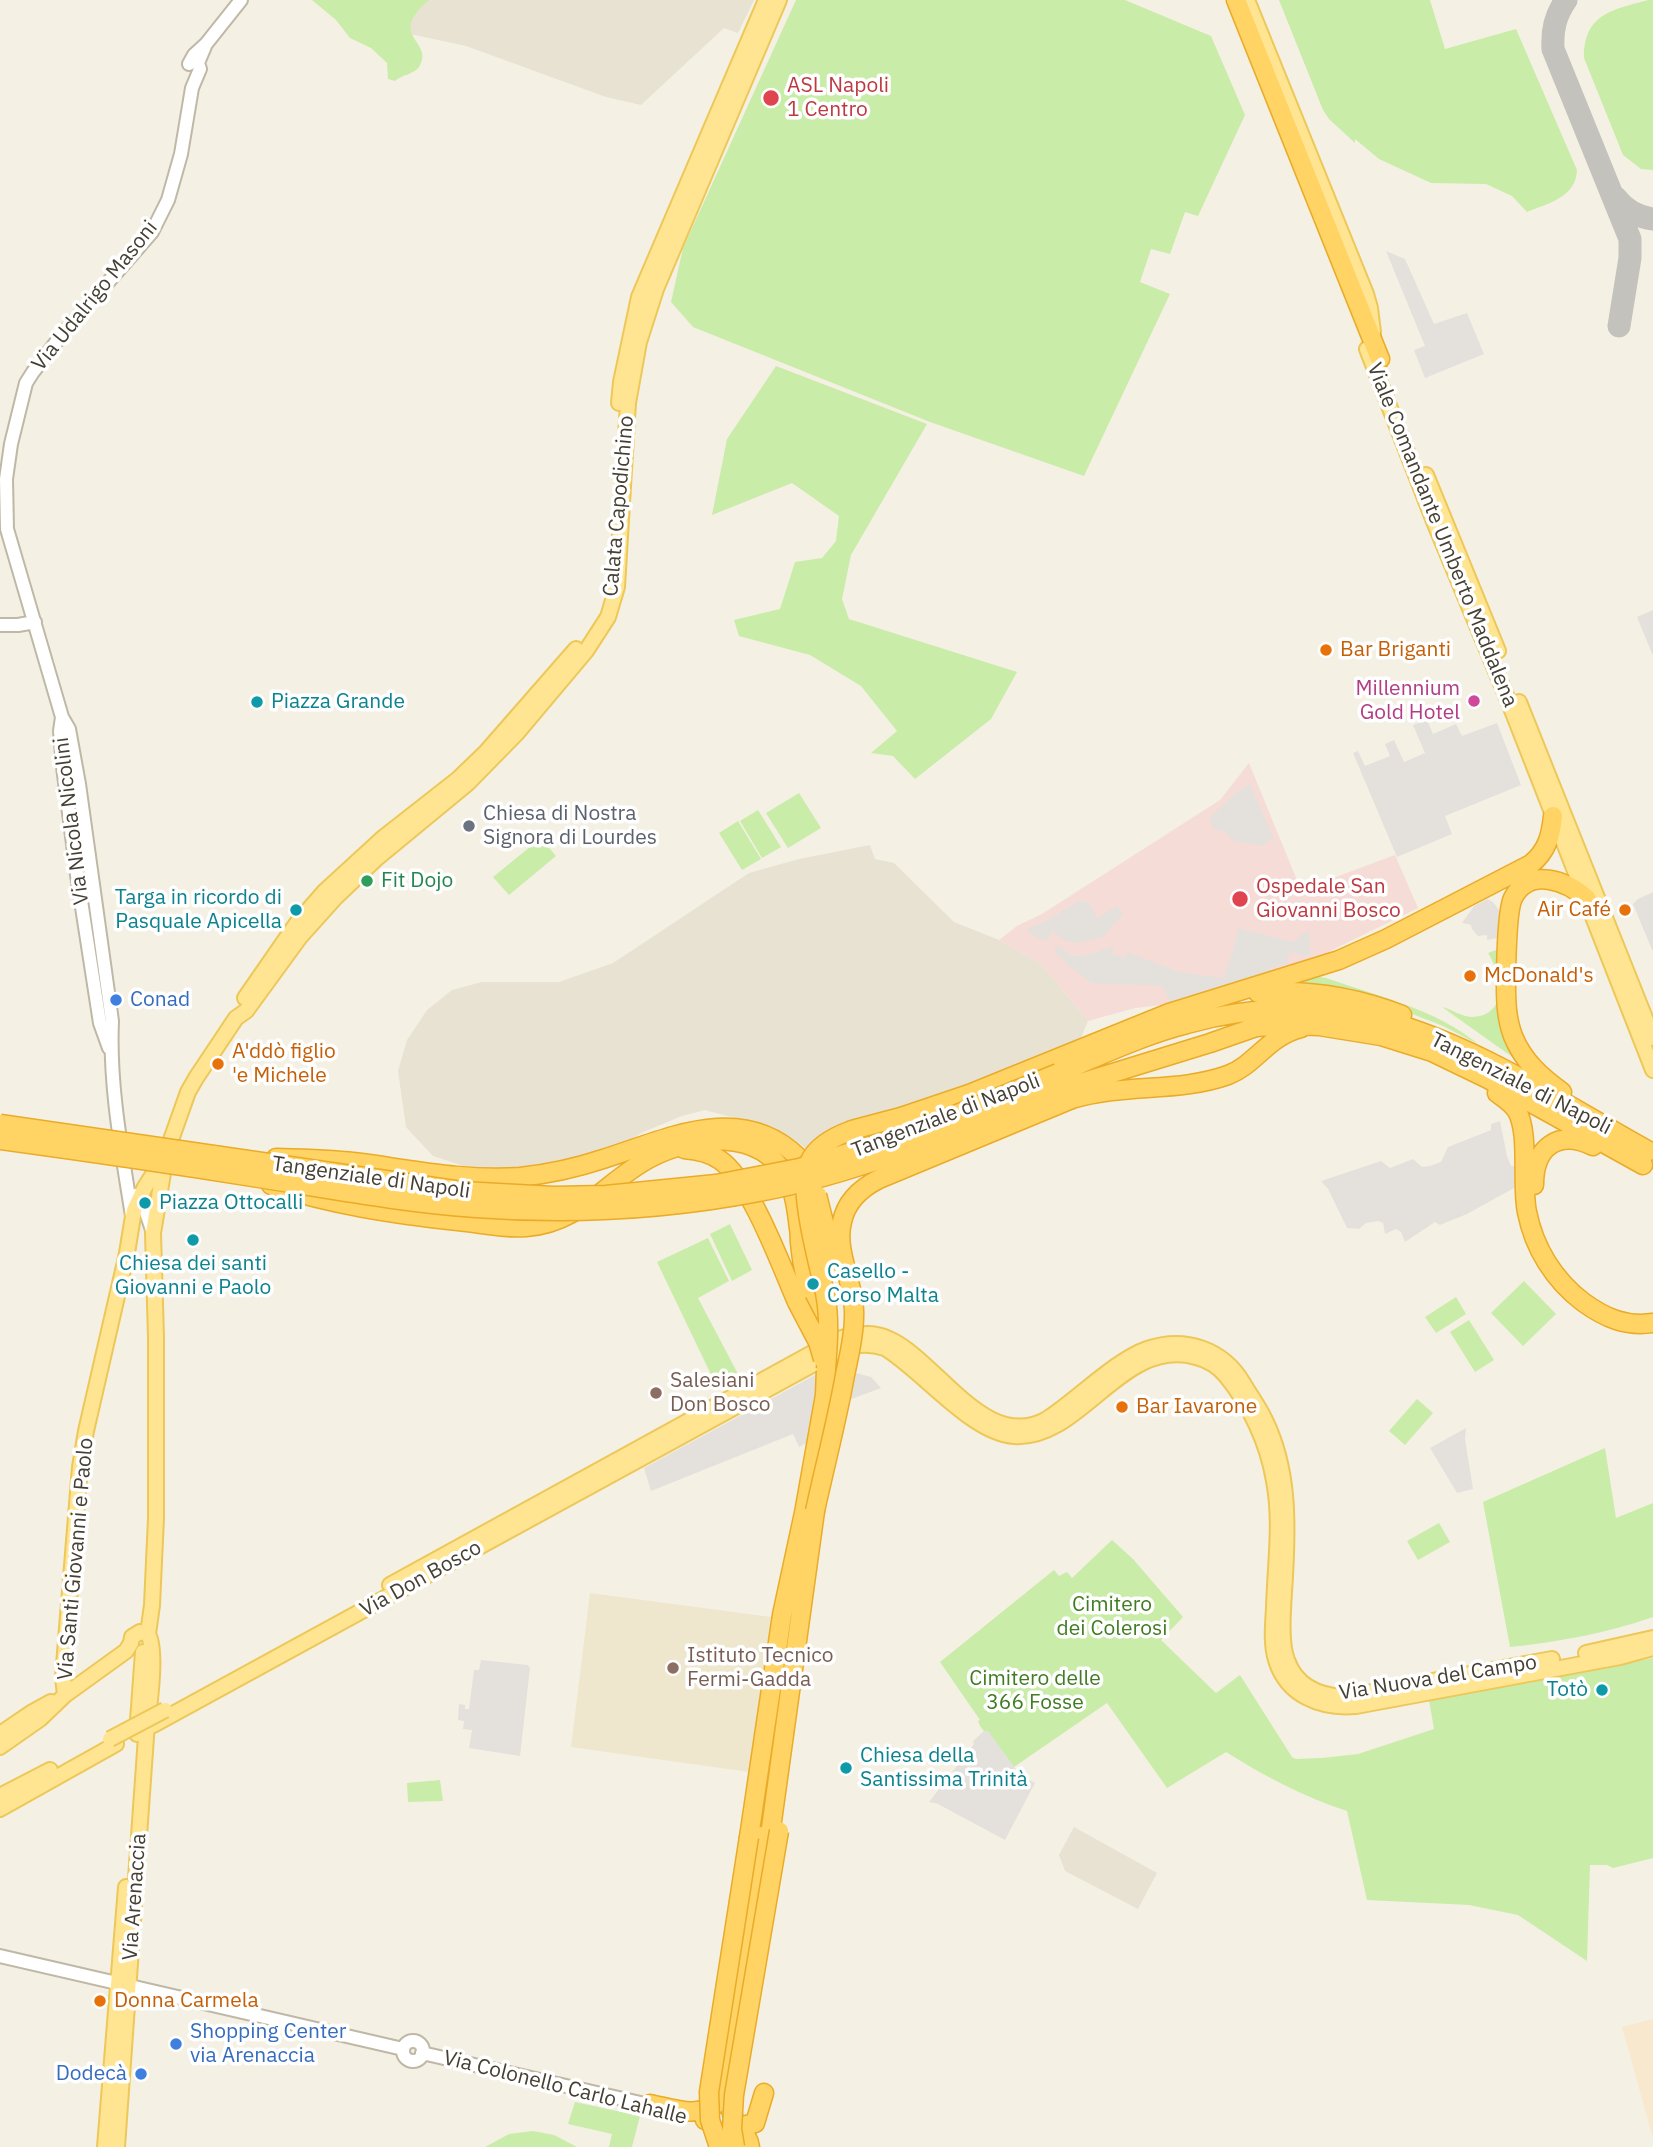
<!DOCTYPE html>
<meta charset="utf-8">
<style>
body{margin:0}
canvas{display:block;background:#f4f0e4}
</style>
<canvas width="1653" height="2147"></canvas>
<script>
const ctx = document.querySelector('canvas').getContext('2d');
ctx.lineJoin = 'round';
function paint(path, color) {
  ctx.fillStyle = color;
  ctx.fill(path, 'evenodd');
}
function strokePath(path, color, width, dash) {
  ctx.strokeStyle = color;
  ctx.lineWidth = width;
  ctx.lineCap = dash ? 'butt' : 'round';
  ctx.setLineDash(dash || []);
  ctx.stroke(path);
}
function drawText(font, color, halo, rows, align = 'center') {
  ctx.font = font + ' "IBM Plex Sans",sans-serif';
  ctx.lineWidth = 7;
  ctx.setLineDash([]);
  ctx.textBaseline = 'middle';
  ctx.strokeStyle = halo;
  ctx.fillStyle = color;
  for (const [text, x, y, turn = 0] of rows) {
    ctx.save();
    ctx.translate(x, y);
    ctx.rotate((+turn || 0) * Math.PI / 180);
    ctx.textAlign = isNaN(turn) ? turn : align;
    if (halo) ctx.strokeText(text, 0, 0);
    ctx.fillText(text, 0, 0);
    ctx.restore();
  }
}
paint(new Path2D(`
 M400,0H754L738,33L724,28L641,105L606,97L466,46L401,32Z
 M870,845L875,859L894,863L954,922L999,940L1041,964L1088,1021L1080,1040L936,1098L863,1119L809,1151L795,1140L761,1125L705,1110L682,1116L641,1133L619,1148L586,1161L517,1170L473,1169L433,1156L406,1127L398,1071L407,1040L427,1010L452,990L482,982H559L613,963L749,873L799,859Z
 M1074,1827L1157,1873L1138,1909L1065,1871L1059,1855Z`), '#e8e2d2');
paint(new Path2D(`
 M1653,2019V2138L1622,2027Z`), '#f8e8cd');
paint(new Path2D(`
 M590,1593L771,1617L749,1772L571,1747Z`), '#eee6cd');
paint(new Path2D(`
 M1249,763L1301,890L1395,855L1418,908L1332,950L1318,960L1171,1004L1135,1008L1088,1021L1041,964L999,940L1017,926L1042,914L1220,800Z`), '#f5dcd6');
paint(new Path2D(`
 M312,0H429C385,37 436,41 419,67C413,75 403,74 395,81L388,79L387,63L371,48L350,38L336,20Z
 M796,0H1125L1211,36L1245,115L1198,216L1185,212L1170,254L1151,249L1140,282L1170,294L1084,476L930,422L693,327L671,302L683,248Z
 M1279,0H1430L1445,49L1516,29L1577,170C1576,197 1549,203 1527,212L1512,196L1486,184L1431,183L1379,159L1355,139V143L1329,119L1323,110Z
 M1648,0H1653V170L1641,169L1623,155L1584,58C1584,13 1613,10 1648,0Z
 M776,366L927,424L851,555L842,599L849,619L1017,672L991,719L915,779L893,756L871,753L897,731L861,686L810,655L739,636L734,620L780,609L795,562L822,558L836,541L839,516L792,483L712,515L727,439Z
 M799,793L821,828L788,848L766,813Z
 M758,810L781,847L762,858L740,821Z
 M738,821L761,859L742,870L719,833Z
 M541,838L556,856L509,895L493,877Z
 M1499,949L1525,1066L1442,1007C1450,1008 1461,1017 1472,1017C1509,1016 1502,974 1488,953Z
 M1315,976L1326,978C1377,996 1436,1009 1478,1044L1443,1026L1374,999L1286,986Z
 M730,1224L752,1270L732,1281L710,1234Z
 M708,1238L729,1281L698,1298L738,1374L716,1385L657,1262Z
 M1524,1281L1556,1314L1523,1346L1491,1313Z
 M1456,1297L1466,1314L1436,1333L1425,1317Z
 M1469,1320L1494,1360L1475,1372L1450,1332Z
 M1417,1399L1433,1413L1405,1445L1389,1431Z
 M1605,1448L1616,1518L1653,1503V1617C1607,1633 1558,1642 1510,1647L1483,1502Z
 M1439,1523L1450,1542L1418,1560L1407,1541Z
 M1112,1540L1133,1559L1183,1617L1161,1640L1216,1693L1240,1675L1292,1757L1296,1759L1322,1758L1358,1754L1434,1729L1429,1700L1653,1658V1858L1613,1868L1607,1865H1590L1587,1961L1518,1915L1469,1905L1367,1900L1347,1811C1304,1797 1264,1776 1226,1752L1167,1788L1107,1703L1014,1767L988,1732C983,1733 980,1726 978,1721L980,1720L940,1662L1054,1570L1059,1576L1067,1572L1072,1578Z
 M440,1780L443,1801L408,1802L407,1783Z
 M575,2102L640,2116L632,2147H609L612,2134L568,2124Z
 M533,2131L554,2135L577,2147H485L509,2134Z`), '#caeca9');
paint(new Path2D(`
 M1386,251L1405,259L1434,324L1467,313L1484,354L1425,378L1414,350L1425,346Z
 M1653,610V656L1637,617Z
 M1427,720L1433,734L1456,724L1462,736L1497,723L1521,785L1445,816L1452,834L1397,857L1353,753L1358,751L1365,766L1390,756L1385,744L1394,740L1404,762L1425,753L1413,725Z
 M1250,784L1273,838L1262,846L1232,840L1226,832L1213,829L1210,817L1236,793Z
 M1653,892V952L1633,904L1638,899Z
 M1487,899L1493,902L1501,913L1497,938L1487,940V935L1478,936L1472,929L1471,925L1462,923L1474,906Z
 M1079,901L1089,903L1097,918L1117,906L1123,913L1103,937L1086,941L1077,943L1067,941L1052,932L1046,941L1032,935L1027,929L1049,919Z
 M1239,928L1293,942L1305,932H1310V955H1298L1297,951L1287,955L1288,964L1271,968L1270,975L1171,1004L1163,986L1092,983L1069,966L1054,950L1058,945L1072,956L1088,955L1114,946L1112,954L1125,958L1127,952L1179,972L1224,978Z
 M1500,1121L1507,1156L1511,1166H1515L1516,1181L1514,1188L1467,1214L1440,1225L1435,1222L1405,1242L1401,1232L1396,1229L1385,1234L1383,1223L1378,1221L1366,1223L1359,1229L1347,1228L1328,1189L1321,1181L1381,1161L1390,1168L1413,1159L1422,1167L1430,1166L1441,1162L1448,1147L1491,1130V1124Z
 M845,1370L871,1377L881,1388L838,1404L844,1422L799,1447L793,1434L651,1491L644,1468L815,1375Z
 M1466,1428L1465,1439L1473,1489L1457,1493L1430,1448Z
 M481,1660L528,1665L530,1668L520,1756L469,1748L472,1730L463,1729L464,1721L458,1720L459,1704L465,1705V1709H469L474,1670H479Z
 M984,1731H988L1014,1767L1024,1777L1035,1783L1005,1840L938,1804L929,1802L974,1744L973,1741Z`), '#e4e1dd');
strokePath(new Path2D(`
 M1566,0C1555,16 1552,30 1553,49L1630,239V258L1619,326
 M1616,198C1625,210 1638,217 1653,219`), '#c4c2bc', 23);
const minor = new Path2D(`
 M189,64L194,55L206,44L241,0
 M0,625H18L35,622
 M62,717L60,731L63,767L77,875L100,1023L109,1048
 M136,1195L146,1212L153,1233
 M132,1216C122,1152 109,1086 112,1021L79,784L69,729L62,717L7,529L6,479L11,444L26,383L33,372L61,336L152,232L168,200L181,154L192,88L200,69L198,63L206,44
 M0,1956L403,2049
 M403 2051a10 10 0 1 1 20 0a10 10 0 1 1-20 0Z
 M422,2053L658,2107`);
const major = new Path2D(`
 M1247,0L1366,294L1370,308L1373,332
 M1367,349L1433,519L1510,705L1653,1070
 M619,403L621,382L639,297L766,0
 M1426,475L1498,651
 M1519,702L1653,1038
 M245,998L297,923L324,892L384,837L458,779L486,752L576,649
 M390,1585L836,1340C853,1334 873,1331 889,1339C938,1361 986,1454 1047,1419C1078,1399 1114,1361 1147,1349C1185,1336 1223,1349 1243,1383C1250,1395 1259,1407 1265,1420C1289,1469 1288,1522 1285,1576C1284,1598 1279,1640 1287,1660C1296,1686 1319,1696 1345,1697L1552,1659
 M148,1634L152,1605L156,1518V1338L153,1233L165,1161
 M1586,1653L1653,1638
 M65,1695L63,1677L80,1467L86,1431L127,1253L134,1210L145,1187L166,1154L188,1092L196,1078L236,1018L246,1011L300,937L335,898L377,858L468,783L517,733L586,651L608,617L617,587L628,403L639,342L656,289L779,0
 M153,1725L841,1349C855,1344 870,1343 885,1348C923,1371 971,1433 1014,1436C1081,1441 1122,1336 1196,1357C1208,1360 1218,1366 1226,1376C1250,1405 1268,1444 1274,1481C1282,1522 1275,1566 1274,1608C1273,1625 1271,1644 1276,1660C1287,1696 1321,1709 1356,1706L1620,1657L1653,1648
 M0,1734L31,1713L51,1702
 M137,1734L143,1652
 M0,1747L40,1719L65,1695L126,1651L131,1643L132,1637L140,1632L148,1634
 M0,1796L50,1770
 M0,1809L116,1744
 M105,2147L126,1887
 M117,2147L146,1737C148,1713 158,1652 148,1634`);
const highway = new Path2D(`
 M1236,0L1380,359
 M1258,993C1308,989 1356,997 1402,1015
 M1058,1073C1100,1056 1143,1035 1187,1024C1258,1004 1337,1004 1407,1027C1492,1055 1571,1108 1649,1151
 M1064,1088L1210,1043L1256,1027L1289,1025L1319,1026L1381,1036L1432,1052L1488,1079L1643,1165
 M1562,1092C1541,1077 1523,1061 1513,1036C1510,1028 1508,1019 1507,1010C1505,991 1506,912 1513,898C1529,866 1567,881 1587,899
 M1497,1093C1504,1098 1512,1103 1517,1111C1530,1134 1521,1184 1527,1212C1534,1248 1554,1280 1583,1302C1605,1318 1626,1327 1653,1323
 M1072,1099C1123,1083 1178,1093 1228,1075C1255,1065 1268,1036 1301,1028
 M852,1130L901,1117L969,1094L1169,1013L1339,960L1386,939L1531,864C1547,851 1551,836 1553,816
 M684,1149C696,1150 709,1152 720,1160C750,1180 782,1268 797,1302
 M276,1158C304,1159 332,1159 361,1163C413,1170 466,1181 520,1177C548,1174 576,1168 603,1159C667,1139 740,1101 798,1157
 M271,1185C333,1205 393,1214 458,1221C480,1223 504,1229 526,1227C581,1223 606,1181 650,1158C692,1136 760,1127 787,1178C795,1193 797,1212 799,1229
 M1534,1185C1534,1147 1558,1129 1593,1146
 M800,1217C796,1258 813,1297 817,1338
 M749,1837L782,1615L804,1513L825,1395L826,1369
 M768,1850L815,1511
 M650,2104C671,2108 695,2118 714,2105
 M731,2110C733,2126 748,2131 750,2147
 M705,2120L708,2112L722,2097L729,2076L762,1836
 M736,2123L742,2126L755,2123L764,2093`);
strokePath(minor, '#c0b8a6', 16);
strokePath(major, '#edc859', 18);
strokePath(highway, '#eaac28', 21);
strokePath(minor, '#fff', 12);
strokePath(major, '#ffe592', 14);
strokePath(highway, '#ffd364', 18);
const majorBridge = new Path2D(`
 M110,1739L165,1710`);
const highwayBridge = new Path2D(`
 M0,1124L462,1191L554,1196L606,1195L716,1184L799,1168L903,1136L1058,1073
 M0,1140C88,1152 177,1165 265,1179C335,1190 405,1203 476,1208C571,1215 666,1210 759,1192C865,1172 964,1128 1064,1088
 M817,1195L834,1262
 M797,1302L818,1342L823,1359
 M826,1369C828,1344 830,1318 825,1293C819,1267 812,1241 808,1214C801,1168 805,1147 852,1130
 M815,1511C825,1465 837,1420 845,1375C849,1356 854,1336 854,1317C856,1286 834,1251 842,1222C846,1202 861,1188 879,1179L1072,1099
 M719,2147L710,2120L709,2092L749,1837
 M735,2147L732,2129L734,2095L779,1831`);
strokePath(majorBridge, '#edc859', 18, []);
strokePath(highwayBridge, '#eaac28', 21, []);
strokePath(majorBridge, '#ffe592', 14);
strokePath(highwayBridge, '#ffd364', 18);
for (const [x, y, r, color] of [
 [771,98,9,"#e0444e"],
 [1326,650,7,"#e8710a"],
 [1474,701,7,"#d1479c"],
 [257,702,7,"#0f9aa8"],
 [469,826,7,"#6b7280"],
 [367,881,7,"#2e9e5b"],
 [1240,899,9,"#e0444e"],
 [296,910,7,"#0f9aa8"],
 [1625,910,7,"#e8710a"],
 [1470,976,7,"#e8710a"],
 [116,1000,7,"#3f7fe0"],
 [218,1064,7,"#e8710a"],
 [145,1203,7,"#0f9aa8"],
 [193,1240,7,"#0f9aa8"],
 [813,1284,7,"#0f9aa8"],
 [656,1393,7,"#8d6e63"],
 [1122,1407,7,"#e8710a"],
 [673,1668,7,"#8d6e63"],
 [1602,1690,7,"#0f9aa8"],
 [846,1768,7,"#0f9aa8"],
 [100,2001,7,"#e8710a"],
 [176,2044,7,"#3f7fe0"],
 [141,2074,7,"#3f7fe0"]
]) {
  const dot = new Path2D();
  dot.arc(x, y, r, 0, 2 * Math.PI);
  ctx.fillStyle = color;
  ctx.fill(dot);
  strokePath(dot, '#fff', 2.5);
}
drawText('21px', '#be3a42', '#fff', [
 ["ASL Napoli",787,86],
 ["1 Centro",787,110],
 ["Ospedale San",1256,887],
 ["Giovanni Bosco",1256,911]
], 'left');
drawText('21px', '#464034', '#fff', [
 ["Via Udalrigo Masoni",95,296,-51],
 ["Calata Capodichino",619,506,-85],
 ["Viale Comandante Umberto Maddalena",1442,535,68],
 ["Via Nicola Nicolini",72,821,-97],
 ["Tangenziale di Napoli",1521,1084,27],
 ["Tangenziale di Napoli",946,1116,-21],
 ["Tangenziale di Napoli",371,1178,8],
 ["Via Santi Giovanni e Paolo",76,1559,-85],
 ["Via Don Bosco",421,1579,-29],
 ["Via Nuova del Campo",1438,1678,-9],
 ["Via Arenaccia",135,1897,-86],
 ["Via Colonello Carlo Lahalle",565,2088,14]
]);
drawText('21px', '#c56008', '#fff', [
 ["Bar Briganti",1340,650],
 ["Air Café",1611,910,"right"],
 ["McDonald's",1484,976],
 ["A'ddò figlio",232,1052],
 ["'e Michele",232,1076],
 ["Bar Iavarone",1136,1407],
 ["Donna Carmela",114,2001]
], 'left');
drawText('21px', '#b23c85', '#fff', [
 ["Millennium",1460,689],
 ["Gold Hotel",1460,713]
], 'right');
drawText('21px', '#0d838f', '#fff', [
 ["Piazza Grande",271,702],
 ["Targa in ricordo di",282,898,"right"],
 ["Pasquale Apicella",282,922,"right"],
 ["Piazza Ottocalli",159,1203],
 ["Chiesa dei santi",193,1264,"center"],
 ["Giovanni e Paolo",193,1288,"center"],
 ["Casello -",827,1272],
 ["Corso Malta",827,1296],
 ["Totò",1588,1690,"right"],
 ["Chiesa della",860,1756],
 ["Santissima Trinità",860,1780]
], 'left');
drawText('21px', '#5b616d', '#fff', [
 ["Chiesa di Nostra",483,814],
 ["Signora di Lourdes",483,838]
], 'left');
drawText('21px', '#27864d', '#fff', [
 ["Fit Dojo",381,881]
], 'left');
drawText('21px', '#366cbe', '#fff', [
 ["Conad",130,1000],
 ["Shopping Center",190,2032],
 ["via Arenaccia",190,2056],
 ["Dodecà",127,2074,"right"]
], 'left');
drawText('21px', '#785e54', '#fff', [
 ["Salesiani",670,1381],
 ["Don Bosco",670,1405],
 ["Istituto Tecnico",687,1656],
 ["Fermi-Gadda",687,1680]
], 'left');
drawText('21px', '#407c22', '#fff', [
 ["Cimitero",1112,1605],
 ["dei Colerosi",1112,1629],
 ["Cimitero delle",1035,1679],
 ["366 Fosse",1035,1703]
]);
</script>
